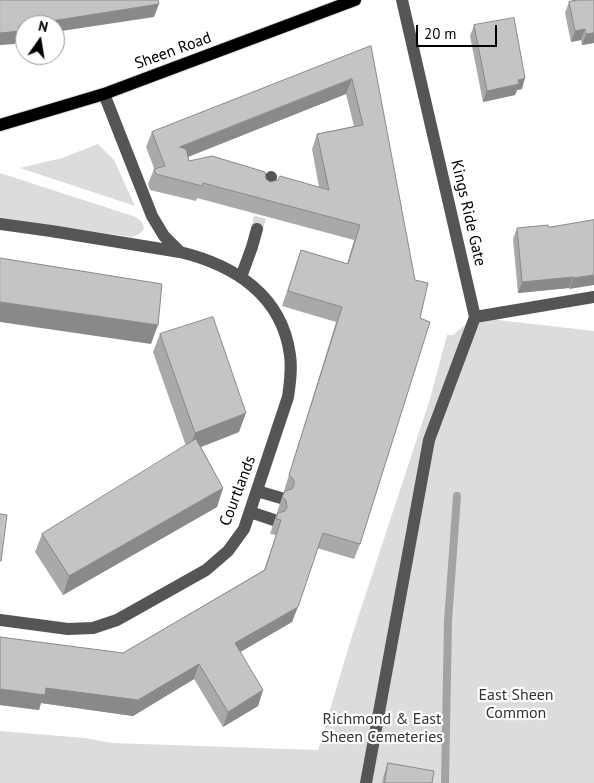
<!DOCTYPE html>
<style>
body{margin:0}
#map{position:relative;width:594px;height:783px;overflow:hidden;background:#fff;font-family:"PT Sans",sans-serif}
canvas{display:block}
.north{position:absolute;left:15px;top:15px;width:50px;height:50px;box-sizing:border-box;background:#fff;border:1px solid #999;border-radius:50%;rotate:13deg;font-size:14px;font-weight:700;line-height:20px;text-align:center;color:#000}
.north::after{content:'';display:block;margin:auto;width:18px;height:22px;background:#000;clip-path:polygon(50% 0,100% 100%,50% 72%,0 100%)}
.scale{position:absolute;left:416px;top:25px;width:81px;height:22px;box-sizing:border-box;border:2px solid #000;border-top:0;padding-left:6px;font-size:15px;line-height:18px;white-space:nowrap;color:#000;-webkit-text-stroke:4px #fff;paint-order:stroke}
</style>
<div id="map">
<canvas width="594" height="783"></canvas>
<div class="north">N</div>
<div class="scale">20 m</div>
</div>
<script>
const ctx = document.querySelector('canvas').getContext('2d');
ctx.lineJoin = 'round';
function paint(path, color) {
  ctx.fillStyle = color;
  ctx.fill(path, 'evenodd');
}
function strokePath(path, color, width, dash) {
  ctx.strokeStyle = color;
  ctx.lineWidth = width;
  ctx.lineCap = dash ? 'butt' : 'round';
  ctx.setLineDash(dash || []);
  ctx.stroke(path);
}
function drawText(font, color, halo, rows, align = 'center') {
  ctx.font = font + ' "PT Sans",sans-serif';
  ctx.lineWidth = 4.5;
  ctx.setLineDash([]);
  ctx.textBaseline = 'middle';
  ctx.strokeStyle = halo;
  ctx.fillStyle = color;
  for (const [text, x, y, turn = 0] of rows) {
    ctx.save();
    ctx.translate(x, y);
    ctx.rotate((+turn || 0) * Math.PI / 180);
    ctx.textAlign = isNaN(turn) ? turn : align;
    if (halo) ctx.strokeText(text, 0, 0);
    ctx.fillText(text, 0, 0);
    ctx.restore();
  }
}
paint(new Path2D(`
 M98,144L114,160L135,206L20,168L62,158Z
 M0,173L136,217L142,222L144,229L138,235L132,237L0,219Z
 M475,317L498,320L594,331V783H0V731L85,738L112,743L318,750L351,639L430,399L447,335H453Z`), '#dcdcdc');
strokePath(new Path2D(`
 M445,783L448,621L457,496`), '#a3a3a3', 8);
strokePath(new Path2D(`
 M257,229L265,199`), '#d9d9d9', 12, [12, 6]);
const major = new Path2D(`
 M0,125L104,94L355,0`);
strokePath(major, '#dbdbdb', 14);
strokePath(new Path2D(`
 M402,0L475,317
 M104,94L152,216L164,236L180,252
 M267,189L271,177
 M0,224L51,231L180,252C234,265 282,295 290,355C292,369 290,383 288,397L244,529L228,551L206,570L117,620L93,628L68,629L0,620
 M241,277L252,247L257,229
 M475,317L594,297
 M257,491L281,498
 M250,512L274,520
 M366,783L429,440L475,317`), '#555', 12);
strokePath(major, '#000', 12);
paint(new Path2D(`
 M572,0H594V43L582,45L581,40L571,42L565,13L569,2H572Z
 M474,25L522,89L517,90L515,95L483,102L470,36Z
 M371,46L360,544L354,559L317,548L292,622L240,652L263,690L258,706L223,727L194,679L133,716L41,703L39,710L0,705L123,653L264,570L276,535L270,534L284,491L336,322L282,306L301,250L347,264L354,240L197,198L196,201L150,190L148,184L154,169V168L146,147L152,132ZM346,94L354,126L317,134L312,149L319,187L270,182L266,179L189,161L188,157Z
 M594,220L569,289V288L518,293L513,239L517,228L549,227Z
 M160,334L239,432L201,447L223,488L217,507L63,595L35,552L42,534L186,446L153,352Z
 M388,763L432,783H382L384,774Z`), '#a9a9a9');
paint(new Path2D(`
 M159,4L154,17L55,32V25H31L51,21Z
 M19,26H25V38L17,39L15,44L0,45V33Z
 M585,29L581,40L571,42L575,31Z
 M594,33V43L582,45L586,34Z
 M525,78L522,89L517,90L515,95L483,102L487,91L518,80Z
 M352,79L346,94L175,162L180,147Z
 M594,275V285L569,289L573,278Z
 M573,277L569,288L518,293L522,282Z
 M0,302L158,325L151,344L0,322Z
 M246,413L239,432L188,452L195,433Z
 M223,488L217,507L63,595L69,576Z
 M298,607L292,622L230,658L235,643Z
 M199,664L194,679L133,716L41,703L39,710L0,705V689L46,688Z
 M263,690L258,706L223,727L228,712Z`), '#898989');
const building = new Path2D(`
 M0,0H158L159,4L51,21V23L19,26L20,31L0,33Z
 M578,0H594V33L586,34L585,29L575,31L569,2Z
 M514,18L525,78L518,80L519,84L487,91L474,25Z
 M371,46L415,280L428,283L420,318L430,322L360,544L323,533L298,607L235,643L263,690L228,712L199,664L138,700L46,688L45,695L0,689V637L123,653L265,570L281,520L276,519L278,513L285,511L287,507L286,500L282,497L285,491L292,489L294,485V480L289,475L342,307L288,291L301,250L348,264L360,225L203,183L202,186L156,174L154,169L165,166L152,132ZM352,79L363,125L317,134L329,190L280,176L278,180L270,182L266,179L265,172L212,156L189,161L186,149L180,147Z
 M594,220V275L573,278V277L522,282L517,228L548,225L549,227Z
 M0,258L162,284L158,325L0,302Z
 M213,317L246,413L195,433L160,334Z
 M196,439L223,488L69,576L42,534Z
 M0,514L7,515L1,561H0Z
 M388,763L434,771L432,783H385Z`);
paint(building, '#c4c4c4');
strokePath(building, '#898989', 1);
drawText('16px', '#000', '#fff', [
 ["Sheen Road",173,51,-20],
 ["Kings Ride Gate",468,213,77],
 ["Courtlands",238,491,-69]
]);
drawText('16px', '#333', '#fff', [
 ["East Sheen",516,695],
 ["Common",516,713],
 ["Richmond & East",382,719],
 ["Sheen Cemeteries",382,737]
]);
</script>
